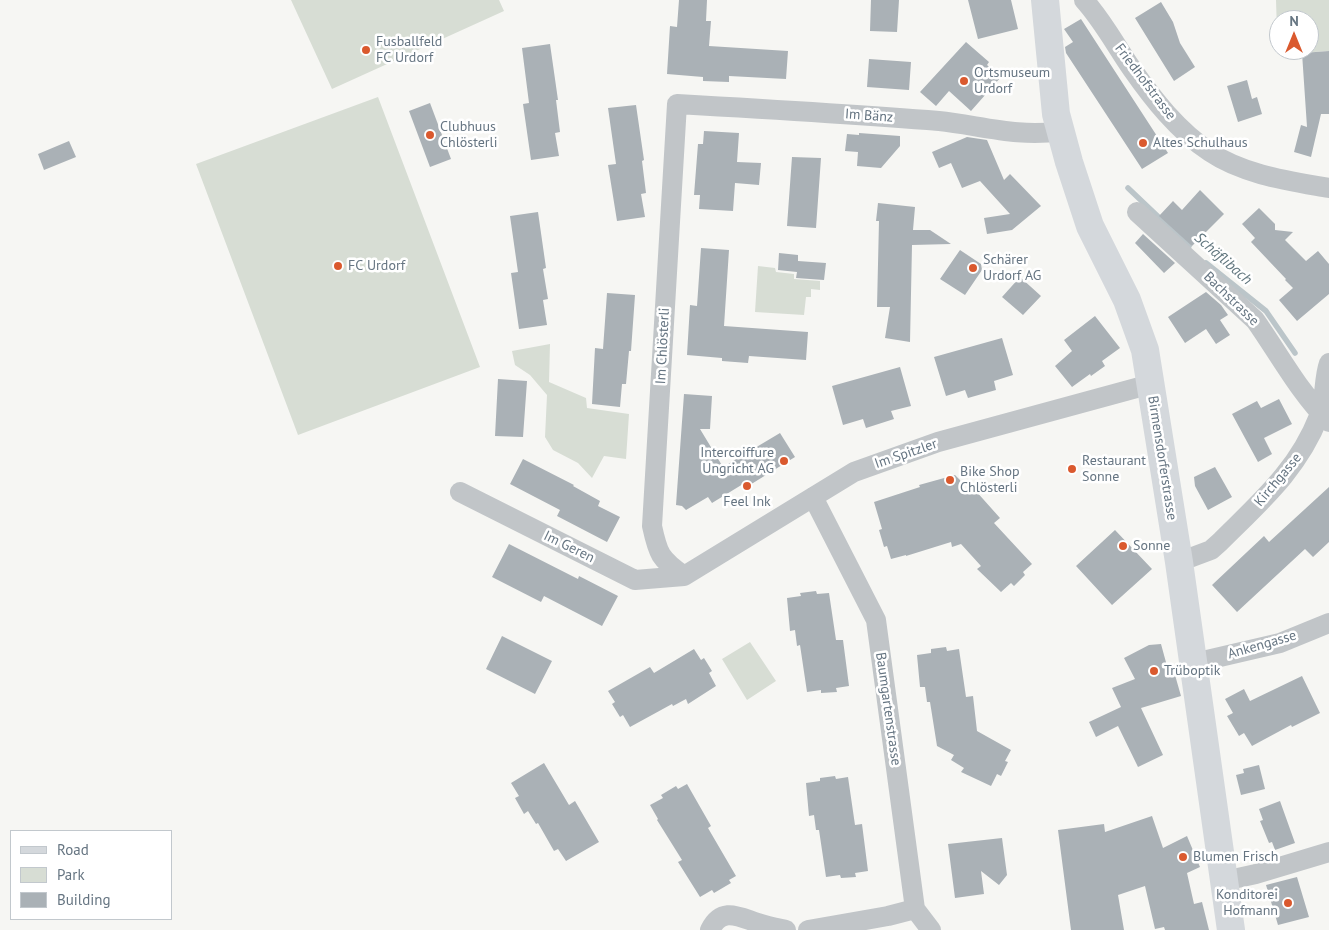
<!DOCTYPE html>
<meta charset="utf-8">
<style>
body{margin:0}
#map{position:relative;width:1329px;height:930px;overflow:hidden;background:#f6f6f3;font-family:"PT Sans",sans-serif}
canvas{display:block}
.legend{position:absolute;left:10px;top:830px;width:162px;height:90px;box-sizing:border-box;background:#fff;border:1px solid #c2c8cd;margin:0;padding:6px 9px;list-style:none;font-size:15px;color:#667582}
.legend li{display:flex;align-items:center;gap:10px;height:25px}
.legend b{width:25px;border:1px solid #c2c8cd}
.north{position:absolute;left:1269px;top:10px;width:50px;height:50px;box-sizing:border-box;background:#fff;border:1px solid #c2c8cd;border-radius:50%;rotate:0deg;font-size:14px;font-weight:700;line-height:20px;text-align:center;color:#667582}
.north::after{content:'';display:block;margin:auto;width:18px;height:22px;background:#da592e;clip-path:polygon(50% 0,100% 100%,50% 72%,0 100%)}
</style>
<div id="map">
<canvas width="1329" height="930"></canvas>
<ul class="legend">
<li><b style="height:6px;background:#d4d8dc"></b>Road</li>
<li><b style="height:14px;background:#d7ddd4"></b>Park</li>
<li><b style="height:14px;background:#aab1b6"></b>Building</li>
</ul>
<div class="north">N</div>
</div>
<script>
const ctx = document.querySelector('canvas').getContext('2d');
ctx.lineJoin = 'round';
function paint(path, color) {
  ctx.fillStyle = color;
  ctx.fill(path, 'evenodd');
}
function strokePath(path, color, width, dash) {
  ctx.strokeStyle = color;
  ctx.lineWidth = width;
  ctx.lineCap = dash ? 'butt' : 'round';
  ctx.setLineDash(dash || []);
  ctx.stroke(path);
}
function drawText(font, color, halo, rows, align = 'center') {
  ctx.font = font + ' "PT Sans",sans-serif';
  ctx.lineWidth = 5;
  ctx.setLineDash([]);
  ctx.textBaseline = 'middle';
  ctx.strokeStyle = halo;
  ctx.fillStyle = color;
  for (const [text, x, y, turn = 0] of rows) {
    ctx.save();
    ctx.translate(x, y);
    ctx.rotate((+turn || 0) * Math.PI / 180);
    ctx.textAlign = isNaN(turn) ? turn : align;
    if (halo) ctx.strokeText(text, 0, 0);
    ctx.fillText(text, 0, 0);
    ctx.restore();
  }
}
paint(new Path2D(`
 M291,0H499L504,11L332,89Z
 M1276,0H1329V51L1300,53V50H1309V20H1279V32H1277Z
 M378,97L480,367L298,435L196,164Z
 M758,266L775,268L776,272L794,274V279L820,281V290L811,289V297H806L804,315L755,312Z
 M550,344L549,382L586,398L587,408L629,414L626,459L604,456L592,478L578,463L553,450L545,437L547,395L530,375L515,365L512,351Z
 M750,642L776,681L747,700L722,659Z`), '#d7ddd4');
strokePath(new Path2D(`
 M1128,188L1189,246
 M1206,263L1266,311L1295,353`), '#bbc5c9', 5.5);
paint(new Path2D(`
 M679,0H707L706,21H711L709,46L788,51L786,79L729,76V82L703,81V77L667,74L670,26L677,27Z
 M871,0H899L897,32L870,31Z
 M968,0H1011L1018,29L978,39Z
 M1161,2L1173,22L1180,43L1195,67L1174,81L1135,18Z
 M1081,19L1168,153L1142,169L1066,53L1065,47L1073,42L1064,29Z
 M966,42L989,62L987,65L1001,77L971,111L949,91L936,106L920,92Z
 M550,44L558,100H556L560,132L555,133L559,156L531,160L523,104L529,103L522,48Z
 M1329,51V114H1321L1311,157L1294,152L1301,125L1307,127L1302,53Z
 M869,59L911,62L909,90L867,87Z
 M1247,80L1252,99L1257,97L1262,114L1238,122L1227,86Z
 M430,103L451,159L430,167L409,111Z
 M636,105L644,160L642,161L646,193L641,194L645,217L617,221L608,165L616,164L608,108Z
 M704,131L739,133L737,162L761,163L759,185L735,183L733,211L699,209L700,195H694L698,144H703Z
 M859,133L900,136V146L881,168L857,166L858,152L845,151L847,134L859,135Z
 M967,137L987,140L1004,180L1010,174L1041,206L1012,230L987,234L984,218L1010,214L980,181L962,188L951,163L939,168L932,152Z
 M69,141L76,157L44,170L38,154Z
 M792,157L821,158L816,228L787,226Z
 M1200,190L1224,214L1192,246L1159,216L1173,201L1182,210Z
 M878,203L915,207L913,230H930L951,244L912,245L910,342L885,338L890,307H877L879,221H876Z
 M1259,208L1275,224V230L1293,232L1285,240L1306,261L1318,251L1329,264V294L1297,321L1279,300L1293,288L1285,280L1286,279L1251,242L1255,238L1242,224Z
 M538,212L546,268L543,269L548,299L543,300L547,325L519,329L511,273L518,272L510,216Z
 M1143,234L1175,263L1164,273L1135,243Z
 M701,248L729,250L724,326L808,332L806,360L749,356L748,363L722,361V358L687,355L690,305L697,306Z
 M960,250L981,264L982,270L965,295L940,279Z
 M779,253L798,255V261L826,263L824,280L796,278L797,272L778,270Z
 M1020,277L1041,296L1023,315L1002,297Z
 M1206,292L1221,305L1228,315L1220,320L1230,335L1216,344L1206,329L1185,343L1168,317Z
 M607,293L635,295L631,351H629L626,384H622L620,407L592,404L595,348L603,349Z
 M1095,316L1120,348L1102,361L1105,366L1091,376L1090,374L1072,387L1055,366L1072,351L1064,340Z
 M1002,338L1013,375L994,381L996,390L968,398L965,390L946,396L934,357Z
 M900,367L911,406L891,411L894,419L866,428L863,419L843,425L832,386Z
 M498,379L527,381L523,437L495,436Z
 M684,394L712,396L710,429H700L723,467L780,433L795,457L745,488L743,484L712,503L708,497L686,510L682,506L676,505Z
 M1279,399L1292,424L1264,438L1272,454L1258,462L1232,414L1257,401L1261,408Z
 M523,459L574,485L573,486L600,501L598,506L620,517L607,542L557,516L560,510L510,484Z
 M1215,467L1232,497L1208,510L1195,486L1194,477Z
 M955,475L960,480L964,494L975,490L1000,518L994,523L1032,564L1023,572L1025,575L1014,586L1011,583L1001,592L977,569L981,566L961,544L952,547L951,542L906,556V555L891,559L887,546L884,547L879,530L882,529L874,502L920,487L919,485Z
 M1329,487V542L1313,557L1305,549L1237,612L1212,585L1264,536L1269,542Z
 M1115,530L1152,569L1112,605L1076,566Z
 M509,544L578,579L579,576L618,596L602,626L544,596L541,602L492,577Z
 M816,591L817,594L829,593L836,640H843L849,686L836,688L837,692L821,693V690L807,692L800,645L797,646L795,630L790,631L787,598L801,596L800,593Z
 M502,636L552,661L535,694L486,669Z
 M1161,644L1170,677L1175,675L1181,696L1141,708L1163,755L1138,767L1118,726L1096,737L1089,722L1121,707L1112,688L1135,679L1124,658L1149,645Z
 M946,647L947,651L959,649L966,697L973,696L977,731L1011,750L1005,761L1008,762L1001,776L997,774L991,786L961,772L964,768L951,760L954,755L937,746L930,702H927L925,687H920L917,655L931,653V649Z
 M694,649L701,660L704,658L712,671L709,673L716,686L688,704L686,699L673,706L672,704L630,727L623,715L620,717L612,704L615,702L608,691L650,667L654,673Z
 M1302,676L1320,713L1292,727L1291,725L1252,746L1244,733L1239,736L1227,716L1233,713L1225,699L1244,689L1250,701Z
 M544,763L569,805L575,801L599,842L566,861L558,849L554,851L538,823L536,824L528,811L524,814L515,798L519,796L511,783Z
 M1259,765L1265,789L1241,795L1236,775L1244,773L1243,769Z
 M835,776L836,779L848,777L855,825L862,824L868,871L855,873L856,877L841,878L840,875L826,877L819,830H816L814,815L809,816L806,783L820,781V778Z
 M687,784L711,826L708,828L736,876L729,880L731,883L714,893L712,890L700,897L678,862L682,860L657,820L658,819L650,805L663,798L661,795L676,786L678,789Z
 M1280,801L1295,843L1275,850L1272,842L1269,843L1260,821L1263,820L1259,809Z
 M1152,816L1163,848L1187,836L1200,867L1187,873L1194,904L1202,902L1209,930H1165L1164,927L1155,929L1145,886L1118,895L1124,930H1071L1058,830L1104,824L1105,832Z
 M1002,838L1007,875L999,885L981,871L984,894L955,898L948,844Z
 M1297,877L1309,917L1278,925L1266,885Z`), '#aab1b6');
strokePath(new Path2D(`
 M1084,0C1103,21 1116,46 1132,69C1153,99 1178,131 1210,152C1244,175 1290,181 1329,188
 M1137,212L1255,320C1279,354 1299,392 1329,422
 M460,492L635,580L684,576L854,472L938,442L1151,384
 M813,497L876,620L915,909L931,930
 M1179,562L1211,550L1220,542C1260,502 1298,470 1319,416C1326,400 1323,380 1329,363
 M684,576C660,559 658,554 652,526L677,104C765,109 852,114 939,121C978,125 1021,138 1059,131
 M1194,663L1280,643L1329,623
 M1224,881L1256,874L1329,852
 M710,930C722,906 739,917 758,923C767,926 777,928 786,930
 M808,930L888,916L915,909`), '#c1c5c8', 20);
strokePath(new Path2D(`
 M1045,0L1056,114L1069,162L1090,226L1127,300L1145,350L1179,562L1231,930`), '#d4d8dc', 28);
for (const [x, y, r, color] of [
 [366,50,5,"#da592e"],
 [964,81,5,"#da592e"],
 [430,135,5,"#da592e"],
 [1143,143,5,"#da592e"],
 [338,266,5,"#da592e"],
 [973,268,5,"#da592e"],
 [784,461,5,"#da592e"],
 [1072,469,5,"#da592e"],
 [950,480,5,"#da592e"],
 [747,486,5,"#da592e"],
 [1123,546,5,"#da592e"],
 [1154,671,5,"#da592e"],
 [1183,857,5,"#da592e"],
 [1288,903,5,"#da592e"]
]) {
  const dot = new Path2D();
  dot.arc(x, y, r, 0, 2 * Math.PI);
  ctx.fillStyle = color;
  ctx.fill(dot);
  strokePath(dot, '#fff', 2);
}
drawText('14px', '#667582', '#fff', [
 ["Fusballfeld",376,42],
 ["FC Urdorf",376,58],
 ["Ortsmuseum",974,73],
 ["Urdorf",974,89],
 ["Clubhuus",440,127],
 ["Chlösterli",440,143],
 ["Altes Schulhaus",1153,143],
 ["Schärer",983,260],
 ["Urdorf AG",983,276],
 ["FC Urdorf",348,266],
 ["Intercoiffure",774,453,"right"],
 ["Ungricht AG",774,469,"right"],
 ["Restaurant",1082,461],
 ["Sonne",1082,477],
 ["Bike Shop",960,472],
 ["Chlösterli",960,488],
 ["Feel Ink",747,502,"center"],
 ["Sonne",1133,546],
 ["Trüboptik",1164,671],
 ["Blumen Frisch",1193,857],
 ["Konditorei",1278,895,"right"],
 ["Hofmann",1278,911,"right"]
], 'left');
drawText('14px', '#667582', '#fff', [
 ["Friedhofstrasse",1145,82,53],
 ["Im Bänz",869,116,4],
 ["Bachstrasse",1231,299,44],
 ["Im Chlösterli",663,346,-87],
 ["Im Spitzler",906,454,-19],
 ["Birmensdorferstrasse",1162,458,81],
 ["Kirchgasse",1278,480,-50],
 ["Im Geren",569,547,26],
 ["Ankengasse",1262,645,-16],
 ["Baumgartenstrasse",888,709,82]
]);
drawText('italic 15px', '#62777f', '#fff', [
 ["Schäflibach",1223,259,41]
]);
</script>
